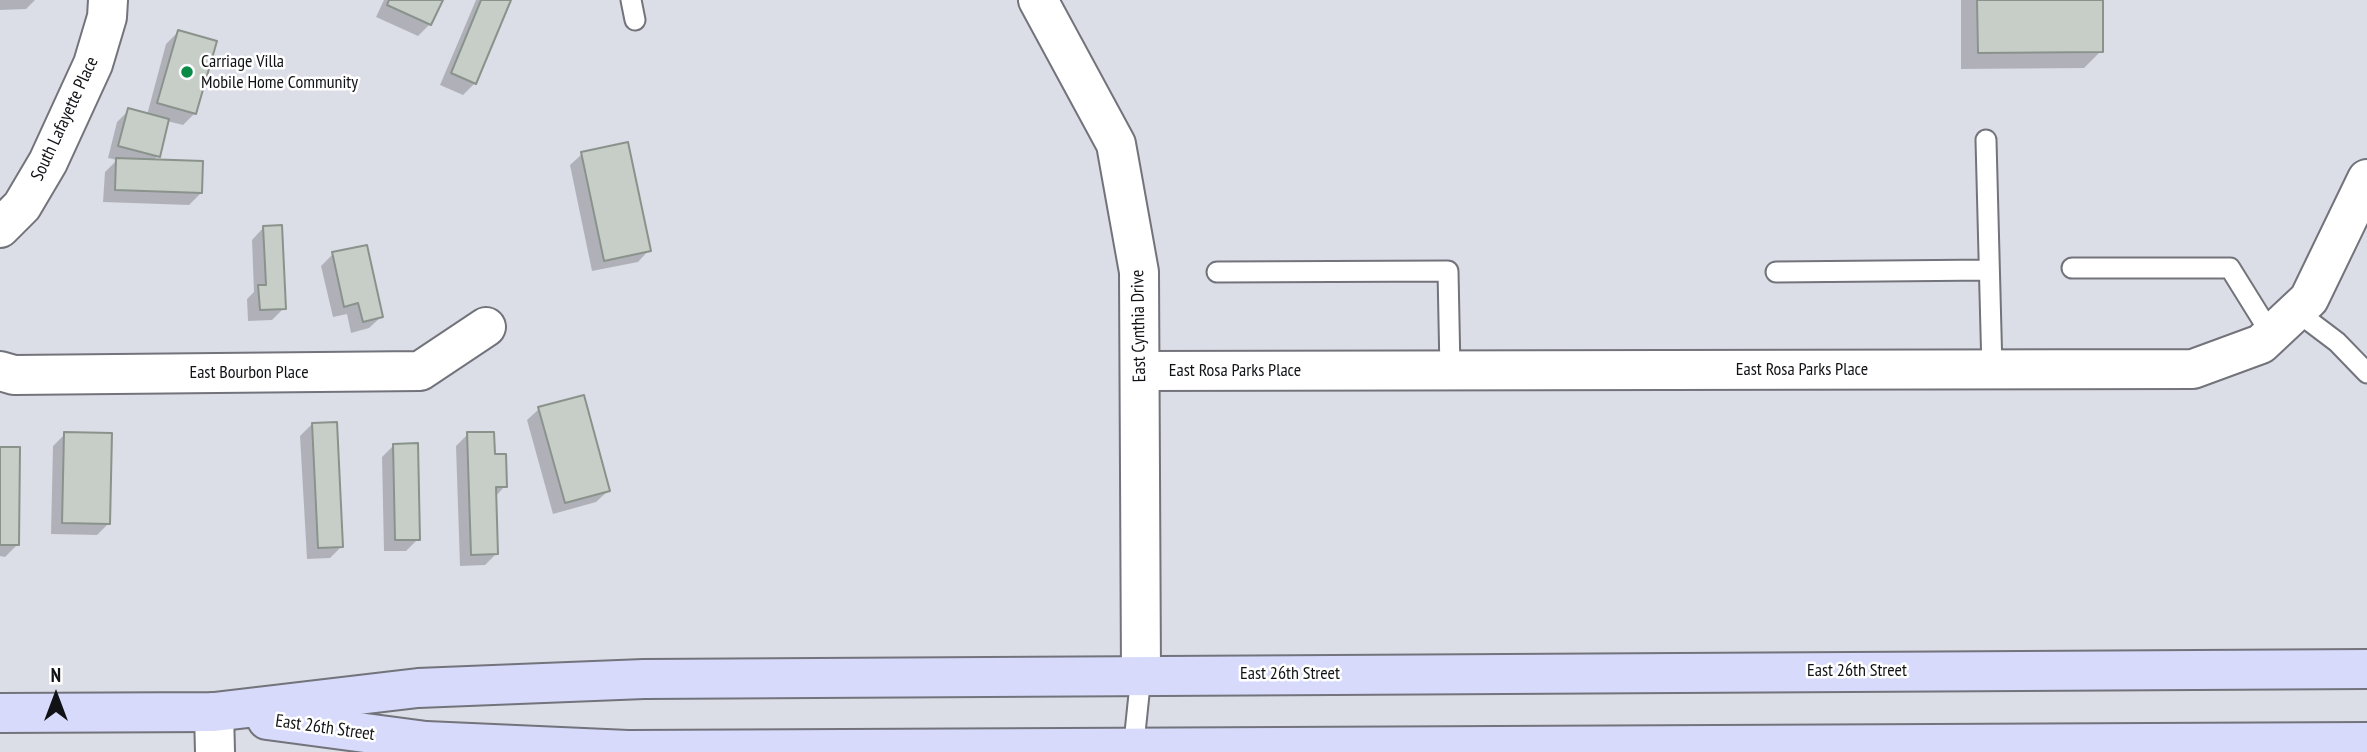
<!DOCTYPE html>
<style>
body{margin:0}
#map{position:relative;width:2367px;height:752px;overflow:hidden;background:#dcdee7;font-family:"PT Sans Narrow",sans-serif}
canvas{display:block}
.north{position:absolute;left:21px;top:661px;width:70px;height:70px;-webkit-text-stroke:5px #fff;paint-order:stroke;rotate:0deg;font-size:19px;font-weight:700;line-height:28px;text-align:center;color:#111215}
.north::after{content:'';display:block;margin:auto;width:24px;height:32px;background:#111215;clip-path:polygon(50% 0,100% 100%,50% 72%,0 100%)}
</style>
<div id="map">
<canvas width="2367" height="752"></canvas>
<div class="north">N</div>
</div>
<script>
const g = document.querySelector('canvas').getContext('2d');
g.lineJoin = 'round';
function fillPath(path, color) {
  g.fillStyle = color;
  g.fill(path, 'evenodd');
}
function trace(path, color, width, dash) {
  g.strokeStyle = color;
  g.lineWidth = width;
  g.lineCap = dash ? 'butt' : 'round';
  g.setLineDash(dash || []);
  g.stroke(path);
}
function label(font, color, halo, rows, align = 'center') {
  g.font = font + ' "PT Sans Narrow",sans-serif';
  g.lineWidth = 5;
  g.setLineDash([]);
  g.textBaseline = 'middle';
  g.strokeStyle = halo;
  g.fillStyle = color;
  for (const [text, x, y, turn = 0] of rows) {
    g.save();
    g.translate(x, y);
    g.rotate((+turn || 0) * Math.PI / 180);
    g.textAlign = isNaN(turn) ? turn : align;
    if (halo) g.strokeText(text, 0, 0);
    g.fillText(text, 0, 0);
    g.restore();
  }
}
const shadow = new Path2D(`
 M0,0h35l-9,9 -26,1z
 M384,0h57l-11,24 -12,12 -42,-19z
 M476,0h34l-35,83 -12,12 -23,-10z
 M1961,0h140v51l-17,17 -123,1z
 M178,32l17,81 -12,12 -16,-4 -9,35 -6,5 49,32 -12,12 -86,-3 2,-30 12,-12 -9,-2 9,-36 12,-12 18,5 19,-71z
 M582,154l67,96 -11,12 -46,9 -22,-106z
 M263,228l21,80 -12,12 -24,1 -1,-22 7,-7 -2,-52z
 M333,254l48,63 -12,11 -18,5 -4,-19 -14,3 -12,-51z
 M539,409l69,82 -12,11 -43,12 -26,-94z
 M312,424l30,122 -12,12 -23,1 -7,-123z
 M65,434l44,89 -12,12 -46,-1 2,-88z
 M468,434l25,22 12,30 -10,11 2,56 -12,12 -25,1 -4,-120z
 M393,446l25,93 -12,12h-22l-2,-94z
 M0,449l17,96 -12,12 -5,-1z`);
const building = new Path2D(`
 M389,0h54l-12,25 -44,-20z
 M481,0h30l-35,84 -25,-11z
 M1977,0h126v52l-125,1z
 M178,30l39,11 -21,73 -39,-11z
 M128,108l41,11 -9,38 -42,-11z
 M628,142l23,109 -47,10 -23,-109z
 M116,158l87,3 -1,32 -87,-3z
 M282,225l4,84 -26,1 -2,-25h8l-3,-59z
 M367,245l16,72 -20,5 -5,-19 -14,4 -12,-55z
 M584,395l26,96 -45,12 -27,-96z
 M337,422l6,125 -25,1 -6,-125z
 M64,432l48,1 -2,91 -48,-1z
 M467,432h27l1,22h11l1,33h-11l2,67 -27,1z
 M418,443l2,97h-25l-2,-96z
 M0,447h20l-1,98h-19z`);
const service = new Path2D(`
 M631,0l4,20
 M1986,140l6,230
 M2072,268h158l41,66
 M1217,272l231,-1 2,99
 M1776,272l213,-2
 M2296,311l41,31 30,31
 M1133,752l8,-77`);
const minor = new Path2D(`
 M1038,0l78,144 23,128 2,403
 M0,228l22,-22 26,-44 45,-98 14,-47 1,-17
 M0,371l14,4 406,-4 66,-44
 M1140,371l1053,-2 68,-25 48,-45 58,-120
 M214,712l1,40`);
const secondary = new Path2D(`
 M0,713l214,-1 204,-24 226,-9 1723,-10
 M267,720l159,21 202,9 1739,-8`);
const markers = [
 [187,72,7,"#098a46"]
];
const poiNames = [
 ["Carriage Villa",201,62],
 ["Mobile Home Community",201,83]
];
const streetNames = [
 ["South Lafayette Place",65,119,-65],
 ["East Cynthia Drive",1139,326,-91],
 ["East Rosa Parks Place",1802,370],
 ["East Rosa Parks Place",1235,371],
 ["East Bourbon Place",249,373],
 ["East 26th Street",1857,671],
 ["East 26th Street",1290,674],
 ["East 26th Street",325,728,8]
];
fillPath(shadow, '#0003');
fillPath(building, '#c6cec7');
trace(building, '#8a928c', 2);
trace(service, '#72737b', 23);
trace(minor, '#72737b', 42);
trace(secondary, '#72737b', 42);
trace(service, '#fff', 19);
trace(minor, '#fff', 38);
trace(secondary, '#d7dafa', 38);
for (const [x, y, r, color] of markers) {
  const dot = new Path2D();
  dot.arc(x, y, r, 0, 2 * Math.PI);
  g.fillStyle = color;
  g.fill(dot);
  trace(dot, '#fff', 2.5);
}
label('18px', '#111215', '#fff', poiNames, 'left');
label('18px', '#111215', '#fff', streetNames);
</script>
